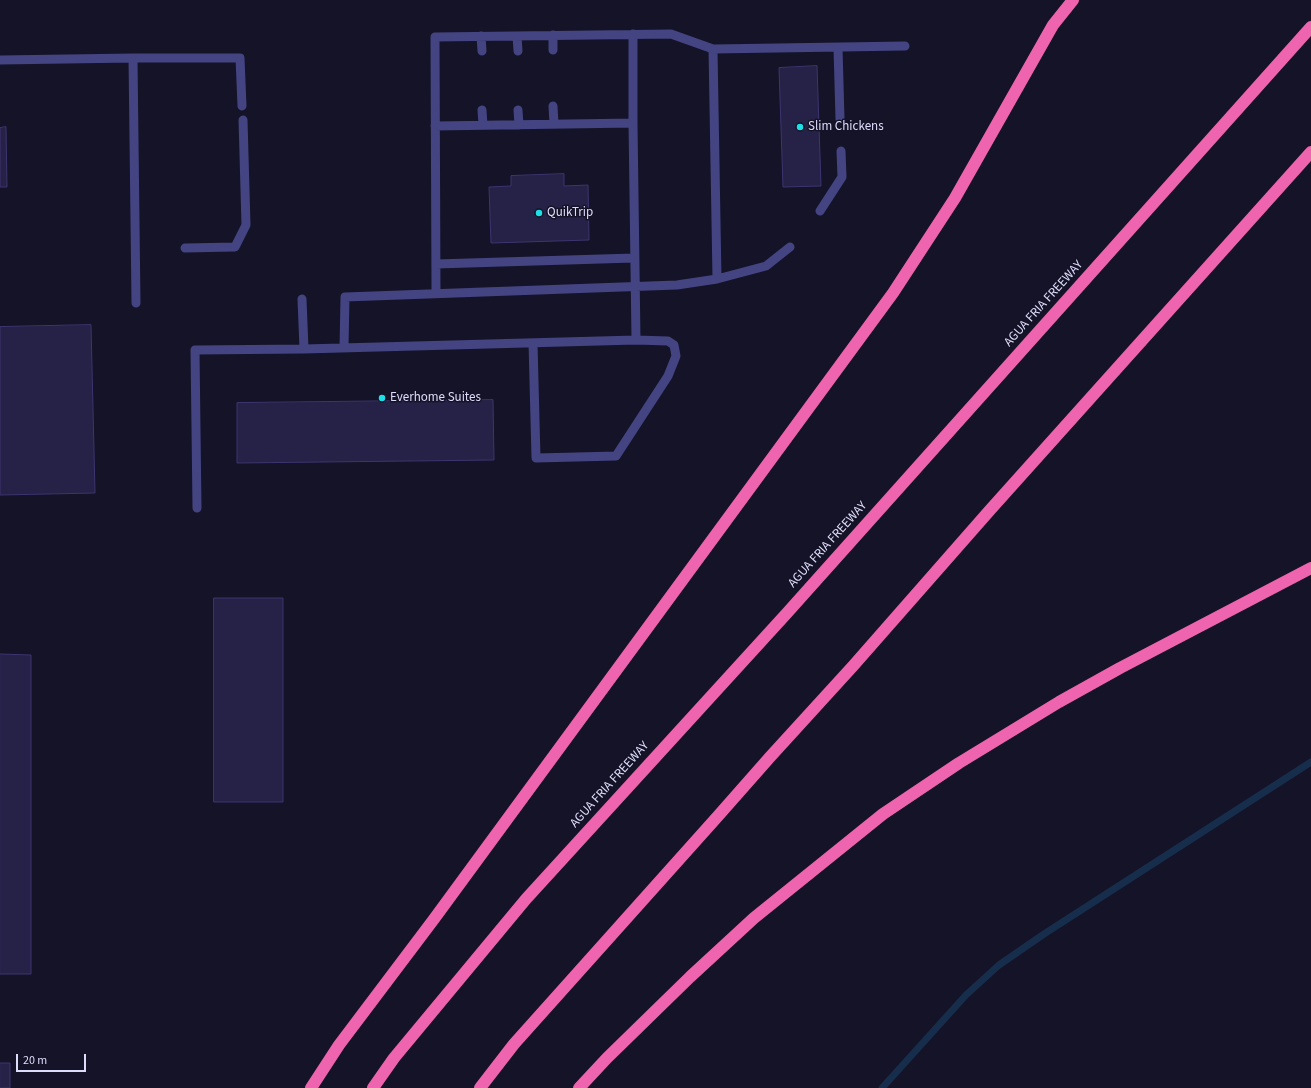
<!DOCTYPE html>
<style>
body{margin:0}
#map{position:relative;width:1311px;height:1088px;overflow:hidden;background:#151327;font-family:"Source Sans 3",sans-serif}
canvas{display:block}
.scale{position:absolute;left:16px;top:1054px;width:70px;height:18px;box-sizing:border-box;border:2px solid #dedcfb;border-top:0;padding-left:5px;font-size:12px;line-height:14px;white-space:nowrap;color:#dedcfb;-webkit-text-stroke:3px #151327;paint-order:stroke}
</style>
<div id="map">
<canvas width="1311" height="1088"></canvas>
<div class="scale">20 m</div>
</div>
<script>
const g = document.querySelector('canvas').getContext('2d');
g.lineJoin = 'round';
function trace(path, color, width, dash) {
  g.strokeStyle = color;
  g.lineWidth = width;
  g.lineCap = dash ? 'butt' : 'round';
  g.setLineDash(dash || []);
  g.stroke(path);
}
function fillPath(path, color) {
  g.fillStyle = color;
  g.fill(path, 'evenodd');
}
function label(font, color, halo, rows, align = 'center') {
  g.font = font + ' "Source Sans 3",sans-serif';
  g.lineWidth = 3;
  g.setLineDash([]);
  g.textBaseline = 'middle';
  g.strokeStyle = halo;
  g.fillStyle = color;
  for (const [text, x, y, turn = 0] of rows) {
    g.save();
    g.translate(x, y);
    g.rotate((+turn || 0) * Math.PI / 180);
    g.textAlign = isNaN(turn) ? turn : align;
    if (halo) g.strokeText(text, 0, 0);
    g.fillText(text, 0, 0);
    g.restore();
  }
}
const stream = new Path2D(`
 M882,1088l84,-93 33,-30 45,-31 267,-172`);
const building = new Path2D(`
 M817,66l4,120 -38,1 -4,-119z
 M6,127l1,60h-7v-59z
 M564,174v12l24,-1 1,55 -98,3 -2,-56 22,-1v-10z
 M91,325l4,168 -95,2v-168z
 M493,400l1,60 -257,3v-60z
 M214,598h69v204h-69z
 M0,654l31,1v319h-31z
 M0,1063h10v25h-10z`);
const lane = new Path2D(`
 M553,35v15
 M481,36l1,15
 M517,36l1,15
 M838,48l2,71
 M133,58h107l2,48
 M0,60l133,-2 3,245
 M553,106l1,18
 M482,110l1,15
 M518,110l1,15
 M633,123v-89
 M820,211l22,-34 -1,-26
 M185,248l50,-1 11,-22 -3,-105
 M436,264l198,-6
 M717,279l-4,-230 192,-3
 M436,293l-1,-256 236,-3 42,15
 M302,299l2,50
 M533,343l3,115 80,-2 52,-80 8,-20 -2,-11 -6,-4 -32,-1
 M344,348l1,-51 332,-12 40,-6 49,-13 24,-19
 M197,508l-2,-158 109,-1 332,-9 -3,-217 -198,3`);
const highway = new Path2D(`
 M311,1088l28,-43 95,-126 459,-626 62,-95 98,-173 20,-25
 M373,1088l21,-30 132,-159 261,-286 524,-586
 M480,1088l34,-44 204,-228 52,-59 83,-91 137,-156 321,-358
 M579,1088l28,-30 83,-81 64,-59 129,-104 76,-51 100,-61 61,-34 191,-100`);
const markers = [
 [800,127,4,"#1cdfe8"],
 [539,213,4,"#1cdfe8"],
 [382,398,4,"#1cdfe8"]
];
const poiNames = [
 ["Slim Chickens",808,127],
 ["QuikTrip",547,213],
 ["Everhome Suites",390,398]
];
const streetNames = [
 ["AGUA FRIA FREEWAY",1044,304,-48],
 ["AGUA FRIA FREEWAY",828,545,-48],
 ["AGUA FRIA FREEWAY",610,785,-48]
];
trace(stream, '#162e4c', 7);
fillPath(building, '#262146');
trace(building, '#3d3570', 1);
trace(lane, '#434481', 9);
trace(highway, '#ef64ae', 12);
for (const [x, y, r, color] of markers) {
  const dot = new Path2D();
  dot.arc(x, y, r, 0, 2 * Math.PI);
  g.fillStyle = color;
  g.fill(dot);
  trace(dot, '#151327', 1.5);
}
label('13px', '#dedcfb', '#151327', poiNames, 'left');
label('13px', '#dedcfb', '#151327', streetNames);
</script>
